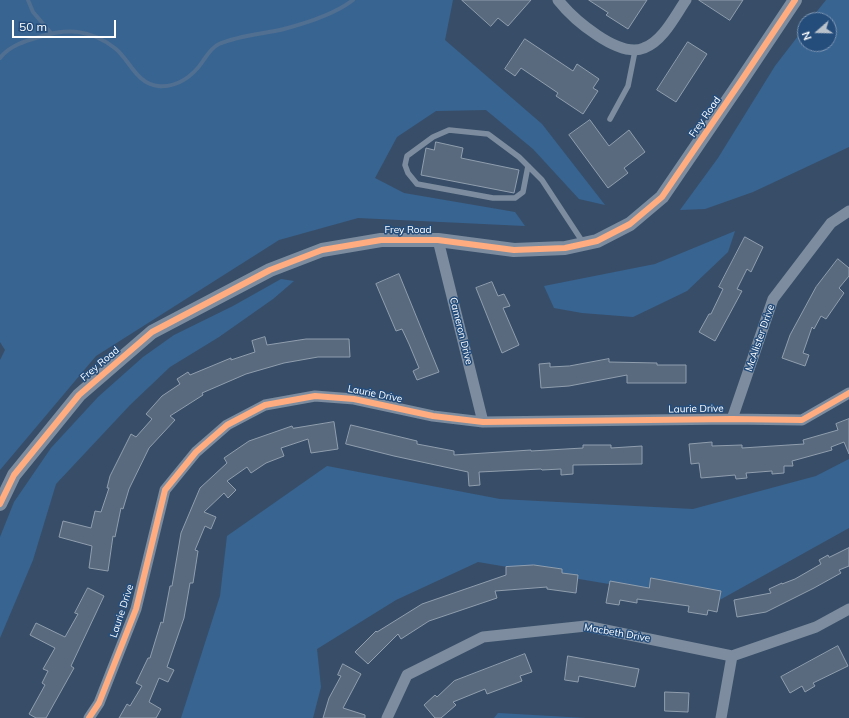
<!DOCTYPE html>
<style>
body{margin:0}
#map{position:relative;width:849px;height:718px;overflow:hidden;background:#384e68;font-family:Mulish,sans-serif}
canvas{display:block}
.north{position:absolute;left:797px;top:12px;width:40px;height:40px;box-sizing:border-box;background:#244d7c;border:1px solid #7c94b0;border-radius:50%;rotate:250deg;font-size:11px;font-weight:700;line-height:16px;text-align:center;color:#fff}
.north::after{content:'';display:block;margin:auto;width:14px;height:18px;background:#b9c1ca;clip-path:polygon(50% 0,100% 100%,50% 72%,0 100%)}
.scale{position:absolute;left:12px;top:20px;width:104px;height:18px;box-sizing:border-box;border:2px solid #fff;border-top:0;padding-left:5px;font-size:12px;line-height:14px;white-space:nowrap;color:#fff;-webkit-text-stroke:3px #244d7c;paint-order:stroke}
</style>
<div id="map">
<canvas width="849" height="718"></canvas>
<div class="north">N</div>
<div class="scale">50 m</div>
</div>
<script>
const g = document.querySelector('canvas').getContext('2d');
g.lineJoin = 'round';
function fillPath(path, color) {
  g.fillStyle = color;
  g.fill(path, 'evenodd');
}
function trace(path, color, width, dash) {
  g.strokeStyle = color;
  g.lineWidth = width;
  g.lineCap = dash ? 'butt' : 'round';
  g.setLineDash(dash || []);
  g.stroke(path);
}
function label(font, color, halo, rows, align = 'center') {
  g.font = font + ' Mulish,sans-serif';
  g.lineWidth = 3;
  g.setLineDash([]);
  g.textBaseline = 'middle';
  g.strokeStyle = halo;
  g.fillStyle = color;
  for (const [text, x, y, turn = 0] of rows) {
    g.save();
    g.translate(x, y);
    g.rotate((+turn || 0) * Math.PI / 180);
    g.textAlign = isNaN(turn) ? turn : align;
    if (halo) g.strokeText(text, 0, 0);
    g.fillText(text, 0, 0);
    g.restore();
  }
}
const green = new Path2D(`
 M0,0h453l-8,40 97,84 63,81 -26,-6 -46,-50 -47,-39 -50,1 -39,26 -22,41 29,15 111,19 10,14 -167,-8 -79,22 -183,116 -96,114v-110l5,-10 -5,-8z
 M826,0h23v147l-96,45 -48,17 -25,1 38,-52 57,-92 30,-39v17h24v-24h-19z
 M735,231l-7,21 -41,39 -54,26 -51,-4 -28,-5 -10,-22 111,-22z
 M281,279l13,2 -21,18 -54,38 -49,30 -40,38 -74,79 -23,76 -33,78v-101l14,-35 37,-54 47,-51 45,-40 31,-22 59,-29z
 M849,459v69l-133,74 -238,-40 -82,38 -79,49 4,38 -8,31h-132l39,-122 7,-60 100,-70 173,33 193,10 123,-33z
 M498,713l88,5h-92z`);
const stream = new Path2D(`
 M28,0l5,12 18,21
 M0,58c9,-12 25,-17 39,-21 29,-9 52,-8 77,12 14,12 21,35 42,37 19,2 35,-10 45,-25 4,-6 9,-14 16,-17 21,-9 44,-10 65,-15 23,-6 51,-15 69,-29`);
const building = new Path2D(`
 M462,0h69l-23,26 -10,-8 -7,8z
 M589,0h58l-19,29 -22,-14 2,-2z
 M699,0h44l-13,20z
 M525,39l48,32 4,-7 22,15 -6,9 5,3 -15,23 -27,-18 2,-3 -37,-25 -6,8 -10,-7z
 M688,42l19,12 -31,48 -19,-12z
 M590,120l19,26 20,-16 16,22 -21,16 4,5 -20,15 -39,-53z
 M436,142l27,6 -2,10 58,12 -5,23 -93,-18 5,-27 8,2z
 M745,237l18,10 -12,25 -4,-3 -10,20 5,2 -27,50 -16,-9 10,-18h2l12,-25 -4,-2z
 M838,259l11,9v8l-10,12 5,5 -18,26 -5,-3 -7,13 -2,-2 -9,26 6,2 -4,11 -23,-8 8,-23 26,-48z
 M399,274l40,98 -22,8 -4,-9 6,-3 -10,-24 -7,-15 -6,2 -20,-47z
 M492,282l6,14 6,-2 6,12 -7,2 16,37 -17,8 -26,-65z
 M265,337l2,8 39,-6h43l1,18h-32l-34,6 -38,11 -44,19 1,2 -33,21 5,4 -26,28 -20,41 -6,20 -2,-1 -6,29 -2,-1 -5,35 -19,-3 3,-22 -33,-9 4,-16 28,7 4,-17 6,1 8,-24h-2l3,-12 21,-42 5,3 16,-18 -6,-5 16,-18 18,-12 -3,-5 11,-7 2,3 41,-17v2l24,-8 -3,-11z
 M609,359v3l48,1v2h29v18h-59v-8l-58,11 -28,2 -2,-24 11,-1v4l19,-1z
 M849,419v35l-5,-12 -13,5 1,3 -40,11 1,5h-9v7l-12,1v-3l-26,2 1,5 -11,1 -1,-4 -34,3 -2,-15 -8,1 -2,-20 23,-2v4l30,-1v3l62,-4 -1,-4 35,-10 -2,-6z
 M334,422l4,27 -27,4 -3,-14 -27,9 3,8 -18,7 -15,10 -4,-6 -20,14 9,9 -8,8 -4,-5 -20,19 12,5 -5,12 -6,-3 -10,24 3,1 -5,32h-3l-6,35 -17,49 7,3 -6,12 -9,-4 -10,24 12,7 -5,9h-37l8,-14 3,2 12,-20 -6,-3 12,-25h2l11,-36 2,1 7,-37h2l9,-53 19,-45 27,-25 -3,-5 25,-17 43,-15 1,2z
 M351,425l66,16v3l37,7v4l77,-5v1l52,-3v-3h28v3l31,-2v18l-69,1v9l-12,1v-6l-19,1 -1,-1 -62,3 1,13 -11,1 -1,-14 -74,-16 -48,-12z
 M849,548v18l-10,4 2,3 -27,15 -48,24 -29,5 -3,-17 37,-7 -2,-4 13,-6v1l13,-5 26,-15 -2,-4 9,-5 1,2z
 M534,565l28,4v4l16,2 -2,18 -29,-4v-2l-52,4 2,7 -68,23 -28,18 -3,-5 -30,30 -13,-12 21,-21 1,1 45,-28 84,-29v-8z
 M651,578l70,13 -4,21 -9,-2 -1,5 -19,-3 1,-6 -52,-7v4l-17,-3 -1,5 -13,-2 4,-22 39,7z
 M88,588l16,8 -33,70 3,2 -28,50h-10l-7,-4 16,-29 -3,-2 6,-12 -5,-2 12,-21 -25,-13 6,-12 29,14 13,-23 -3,-1z
 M838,646l10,20 -35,17 2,3 -10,6 -3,-6 -12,7 -9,-16z
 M525,654l7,18 -12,4 2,5 -35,13 -2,-5 -32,13 3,3 -15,13h-6l-11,-13 11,-10 2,2 17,-16z
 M568,656l71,13 -4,18 -56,-11 -1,6 -13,-2z
 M343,664l18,10 -18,34 22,7v3h-42l6,-20 12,-22 -3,-1z
 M665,692l24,1 -1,19 -23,-1z`);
const service = new Path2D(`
 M610,119l18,-33 7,-35
 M528,166l-5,26 -8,6h-22l-76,-14 -9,-11 -3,-8 2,-9 26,-19 16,-7 39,4 31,23 23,23 42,64`);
const minor = new Path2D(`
 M558,0c15,19 61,59 86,48 19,-7 31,-32 42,-48
 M438,240l45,182
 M732,419l41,-120 58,-76 18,-12
 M89,718l10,-15 37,-94 29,-119 31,-38 31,-27 38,-20 50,-9 39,3 79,17 50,6 249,-3 70,1 47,-27
 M387,718l20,-43 76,-38 103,-11 146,30 84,-29 33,-18
 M721,718l11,-62`);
const tertiary = new Path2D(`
 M0,504l14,-29 65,-80 73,-63 118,-62 52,-20 59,-10h57l76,10 51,-2 32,-7 33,-17 32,-27 77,-113 56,-84`);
const cycleway = new Path2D(`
 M0,504l14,-29 65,-80 73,-63 118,-62 52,-20 59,-10h57l76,10 51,-2 32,-7 33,-17 32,-27 77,-113 56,-84
 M89,718l10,-15 37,-94 29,-119 31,-38 31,-27 38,-20 50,-9 39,3 79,17 50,6 249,-3 70,1 47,-27`);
const streetNames = [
 ["Frey Road",705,117,-55],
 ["Frey Road",408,230],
 ["Cameron Drive",461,331,76],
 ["McAlister Drive",760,338,-71],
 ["Frey Road",100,364,-40],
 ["Laurie Drive",375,394,11],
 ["Laurie Drive",696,409,-1],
 ["Laurie Drive",122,611,-72],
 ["Macbeth Drive",617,633,10]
];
fillPath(green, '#386492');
trace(stream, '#516f90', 4);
fillPath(building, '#596a7e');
trace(building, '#909eae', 1);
trace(service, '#7d8d9f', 5.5);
trace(minor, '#7d8d9f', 11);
trace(tertiary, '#7d8d9f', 14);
trace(cycleway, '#ffac80', 6);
label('10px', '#fff', '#244d7c', streetNames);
</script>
